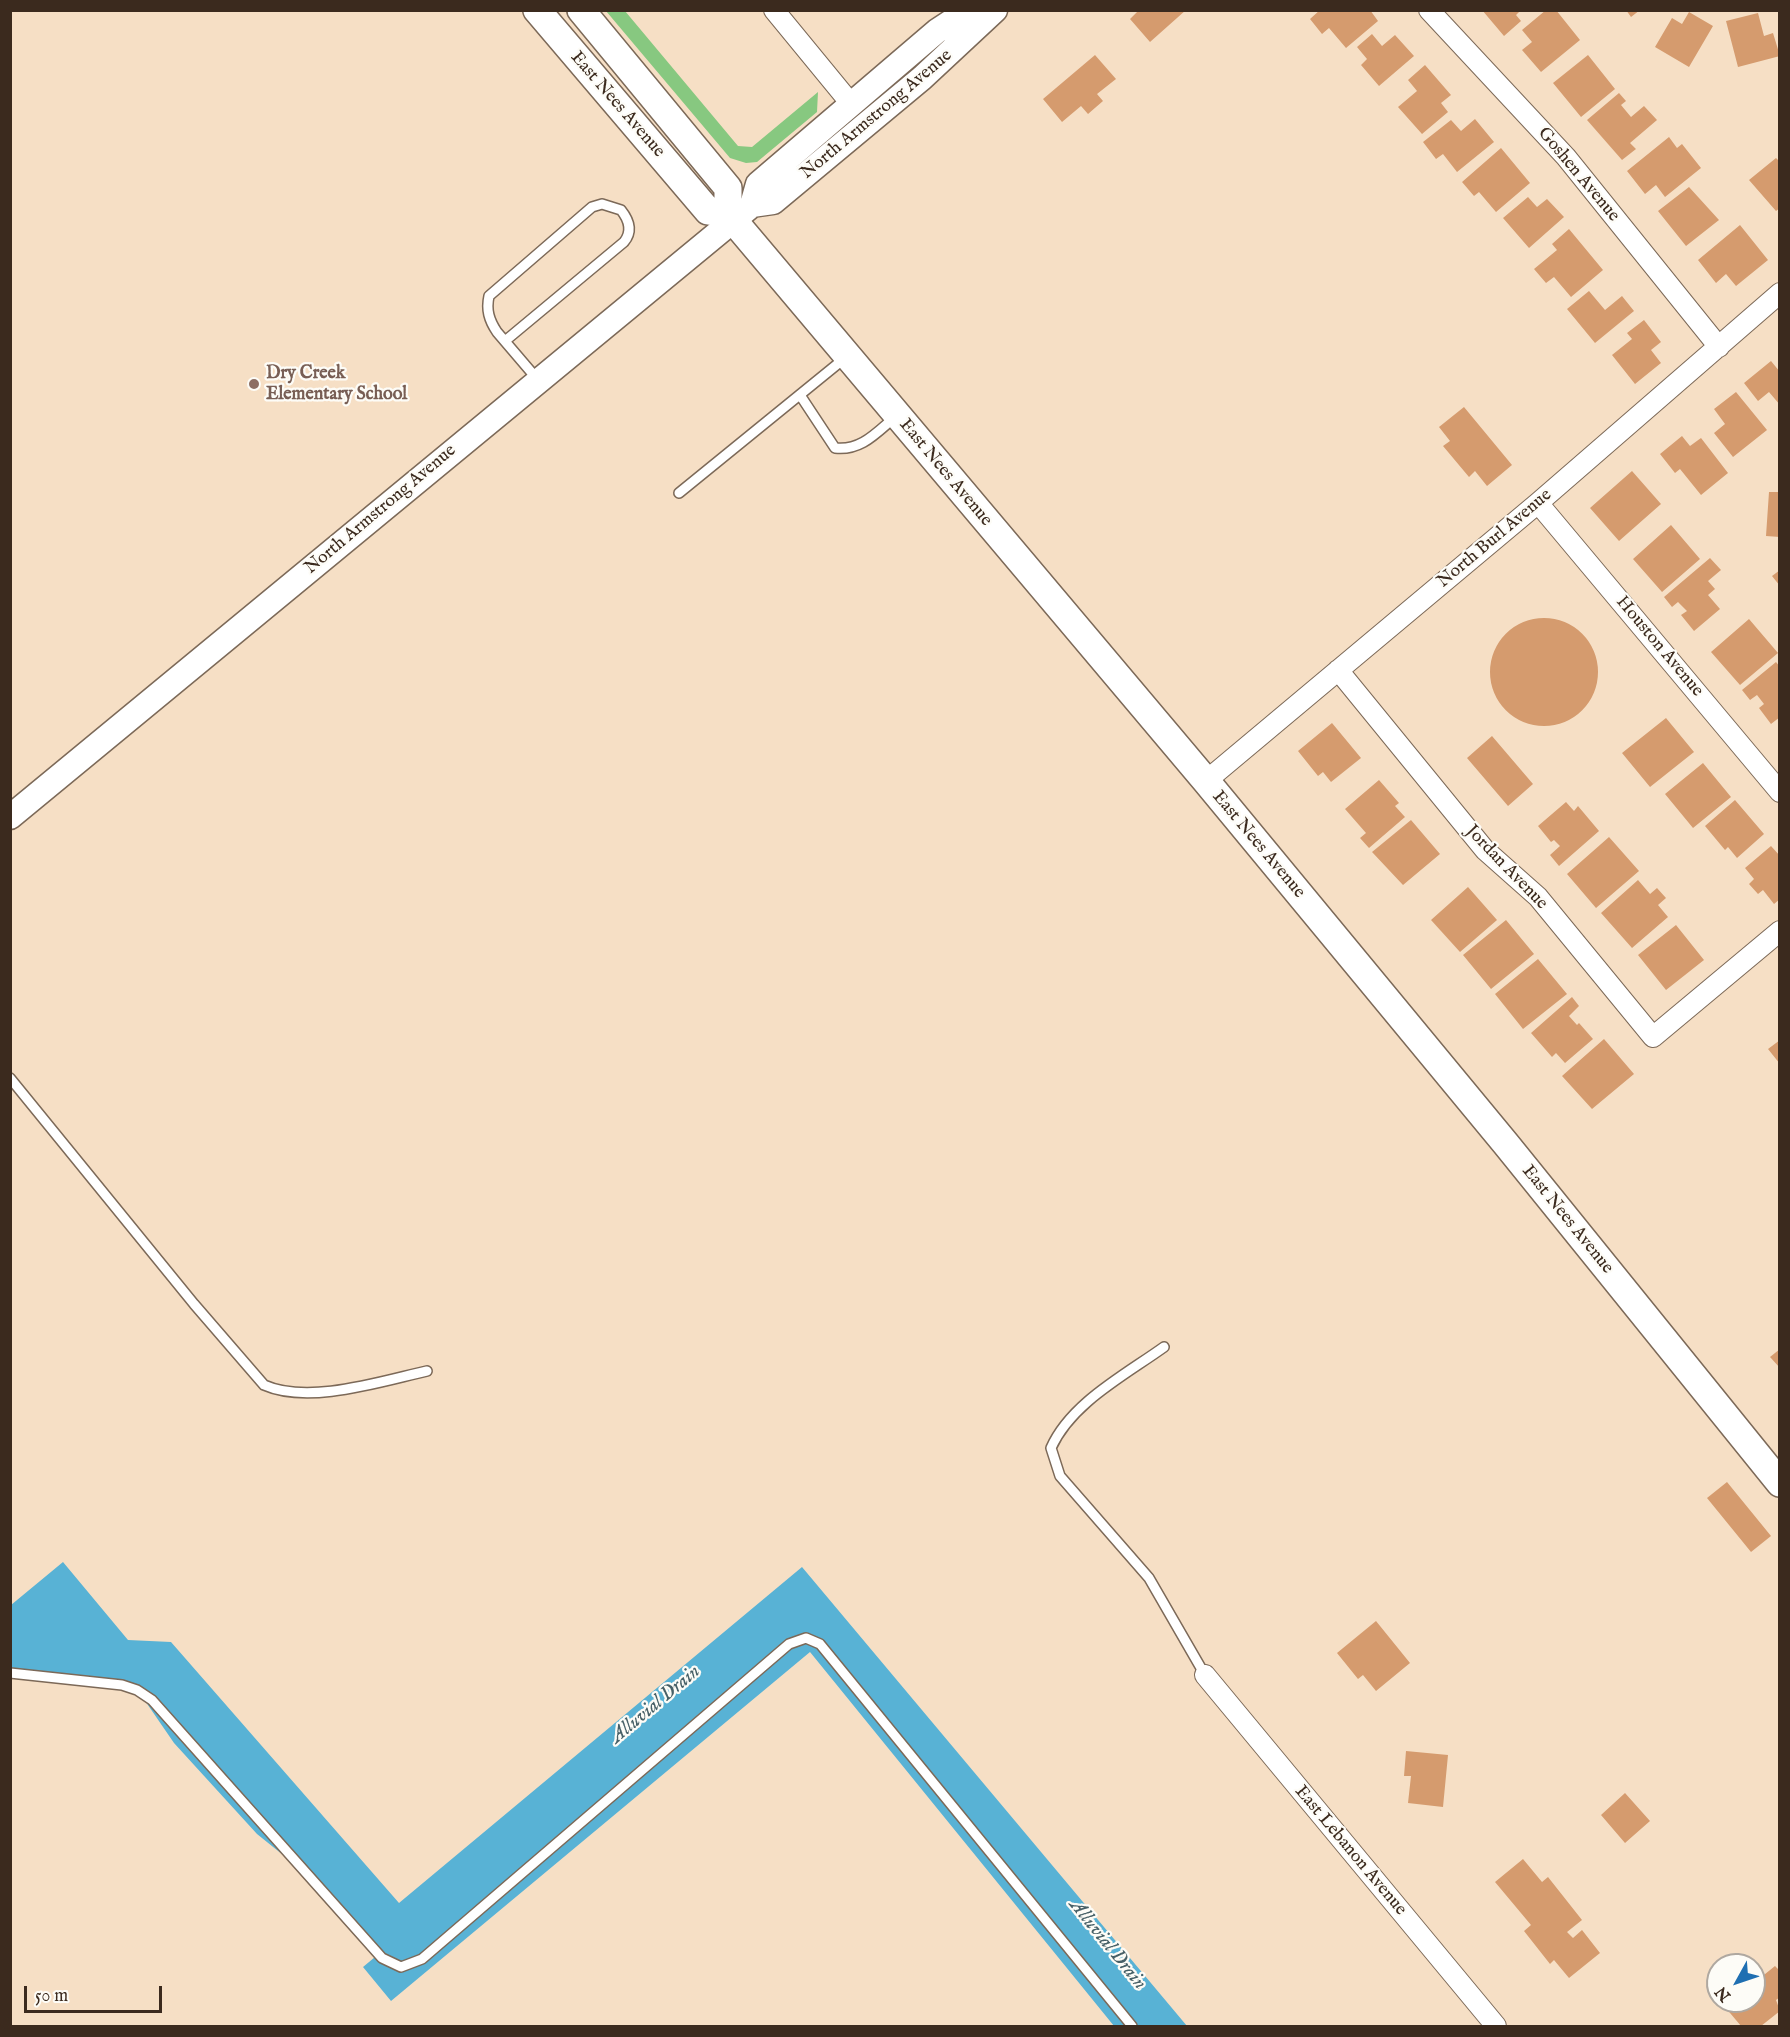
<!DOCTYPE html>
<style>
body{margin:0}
#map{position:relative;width:1790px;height:2037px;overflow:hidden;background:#f6dfc5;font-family:"IM FELL English",serif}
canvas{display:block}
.frame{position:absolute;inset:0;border:12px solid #3b2a1e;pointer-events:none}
.north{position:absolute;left:1706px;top:1953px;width:60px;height:60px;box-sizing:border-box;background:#fdfcf7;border:2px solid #afa8a0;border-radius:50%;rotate:230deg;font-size:16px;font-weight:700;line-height:24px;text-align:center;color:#3b2a1e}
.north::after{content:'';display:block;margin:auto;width:21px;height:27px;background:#1f6fb2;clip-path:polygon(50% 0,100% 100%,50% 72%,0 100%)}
.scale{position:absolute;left:24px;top:1986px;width:138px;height:27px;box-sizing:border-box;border:3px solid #3b2a1e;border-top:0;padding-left:8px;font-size:18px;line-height:21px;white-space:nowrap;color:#3b2a1e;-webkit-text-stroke:4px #fdfcf7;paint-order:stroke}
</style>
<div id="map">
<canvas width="1790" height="2037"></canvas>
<div class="frame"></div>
<div class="north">N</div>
<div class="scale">50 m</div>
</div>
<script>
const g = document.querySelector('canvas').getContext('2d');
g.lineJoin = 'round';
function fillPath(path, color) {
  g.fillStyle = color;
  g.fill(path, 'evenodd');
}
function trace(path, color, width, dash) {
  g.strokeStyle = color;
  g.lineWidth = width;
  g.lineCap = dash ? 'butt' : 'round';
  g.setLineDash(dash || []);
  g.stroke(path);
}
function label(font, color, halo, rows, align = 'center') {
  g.font = font + ' "IM FELL English",serif';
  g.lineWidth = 4.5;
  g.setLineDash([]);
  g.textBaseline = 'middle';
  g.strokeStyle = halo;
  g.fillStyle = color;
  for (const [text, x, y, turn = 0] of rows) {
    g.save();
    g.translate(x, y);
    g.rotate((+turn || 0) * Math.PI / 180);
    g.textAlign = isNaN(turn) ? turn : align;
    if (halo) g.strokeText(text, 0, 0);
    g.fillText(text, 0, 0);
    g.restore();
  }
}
const green = new Path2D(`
 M606,11h19l113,135 14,1 66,-55 -1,20 -60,50 -11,1 -16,-5z`);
const water = new Path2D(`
 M63,1562l65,78 43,2 228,261 403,-336 385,459h-73l-304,-374 -419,349 -28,-34 12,-10 -77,-90 -41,-33 -83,-91 -35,-51 -128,-18v-69z`);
const building = new Path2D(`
 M1139,10h47l-36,32 -20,-23z
 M1320,10h50l8,11 -32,27 -17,-20 -7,6 -12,-15z
 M1482,10h39l-5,5 5,6 -17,15z
 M1546,10h10l24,30 -39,32 -19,-22 10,-8 -10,-12z
 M1626,10h14l-9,7z
 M1689,12l24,14 -24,41 -34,-20 17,-29 10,6z
 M1758,13l6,23 9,-3 7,23 -42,11 -12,-46z
 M1372,34l10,12 13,-11 19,21 -35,30 -18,-21 6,-6 -10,-12z
 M1095,55l21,24 -19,15 6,7 -15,13 -7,-8 -19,16 -19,-23z
 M1588,55l27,34 -34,28 -28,-34z
 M1425,65l26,30 -10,8 7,9 -26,22 -24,-27 19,-16 -9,-11z
 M1619,93l7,8 -5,4 10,12 13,-11 13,14 -27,23 6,6 -14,11 -35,-40z
 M1475,119l19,23 -37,30 -14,-18 -7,5 -13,-17 28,-22 10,11z
 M1669,137l8,11 5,-4 19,24 -36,29 -9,-12 -11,9 -18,-23z
 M1501,148l29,35 -34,29 -17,-20 -5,4 -12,-14z
 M1776,158l4,4v46l-4,3 -27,-31z
 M1689,187l30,33 -33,26 -28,-35z
 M1528,197l9,10 10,-8 17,18 -35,31 -26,-30z
 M1740,225l28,35 -32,26 -10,-12 -10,9 -18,-23z
 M1569,229l34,41 -32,27 -17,-20 -8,6 -12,-14 23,-19 -5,-6z
 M1589,291l16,19 17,-14 12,15 -39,32 -28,-34z
 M1644,320l17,22 -10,8 10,13 -26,21 -23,-29 20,-16 -5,-6z
 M1771,361l9,11v33l-11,-13 -11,9 -14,-18z
 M1736,392l31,38 -34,27 -19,-24 11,-9 -11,-15z
 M1464,407l48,58 -25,21 -12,-15 -6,6 -26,-31 7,-5 -11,-14z
 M1682,436l8,10 11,-8 27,35 -27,22 -21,-26 -5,4 -15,-19z
 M1632,471l29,33 -42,37 -29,-33z
 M1769,492h11v45l-14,-1z
 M1671,525l29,34 -38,33 -29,-33z
 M1710,558l11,12 -13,11 7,8 -7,6 12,14 -26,22 -13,-16 6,-4 -9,-9 -6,5 -8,-10z
 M1780,570v16l-8,-10z
 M1490 672a54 54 0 1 1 108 0a54 54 0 1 1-108 0Z
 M1749,619l29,34 -38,32 -29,-33z
 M1776,662l4,5v50l-9,7 -12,-16 5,-4 -7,-9 -7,5 -8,-10z
 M1666,718l28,34 -44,35 -28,-34z
 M1332,723l29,35 -30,24 -8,-10 -5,4 -20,-25z
 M1492,736l41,48 -25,22 -41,-48z
 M1703,763l28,34 -38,31 -28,-34z
 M1379,780l20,23 -4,3 10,11 -36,31 -9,-10 6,-5 -21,-24z
 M1735,800l29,34 -27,24 -9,-11 -3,3 -20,-24z
 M1566,802l8,9 4,-5 21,25 -40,35 -9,-11 10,-9 -6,-6 -3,2 -13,-16z
 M1411,820l29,34 -37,31 -31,-33z
 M1609,837l30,34 -43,37 -29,-34z
 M1771,846l9,10v43l-6,5 -11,-14 -5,4 -9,-10 5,-5 -9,-11z
 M1638,880l12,14 7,-6 9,10 -8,7 10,12 -36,31 -31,-35z
 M1468,887l29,33 -37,32 -29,-32z
 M1506,920l28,34 -43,35 -28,-34z
 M1676,925l28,35 -38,30 -28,-35z
 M1538,959l29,35 -44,35 -28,-35z
 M1572,997l7,9 -10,10 8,9 2,-2 14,16 -28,24 -9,-10 -4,4 -21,-24z
 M1604,1039l30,35 -42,35 -30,-33z
 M1780,1040v24l-12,-15z
 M1780,1349v19l-10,-11z
 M1727,1482l44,54 -20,16 -44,-54z
 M1376,1621l34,42 -34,28 -13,-16 -5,4 -21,-26z
 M1406,1751l42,4 -5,52 -35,-4 3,-27h-7z
 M1625,1793l25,28 -25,22 -24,-28z
 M1523,1859l19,23 6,-5 34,43 -15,12 6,6 9,-8 18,23 -31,25 -15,-18 -4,4 -26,-33 7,-6 -36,-43z
 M1775,1966l5,5v26l-4,3 4,11 -19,15h-20l-16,-19 6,-6h23v-18z`);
const service = new Path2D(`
 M505,341l119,-99c9,-11 5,-22 -3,-32l-19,-6 -10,3 -103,89c-3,14 0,24 8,36l41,48
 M800,395l35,53c26,3 41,-15 60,-31
 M679,493l166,-135
 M10,1078l184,226 70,81c45,20 118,-4 163,-14
 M1164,1347c-39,28 -93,56 -113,101l9,28 89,102 56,97
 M10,1673l112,12 15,5 15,10 230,258 19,9 21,-8 367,-315 17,-6 14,6 312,382`);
const minor = new Path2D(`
 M774,10l78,95
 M1429,10l137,147 153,190
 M1538,503l242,289
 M1338,670l147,180 53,47 115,140 127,-106
 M1206,781l332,-278 242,-210
 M1205,1675l291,351`);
const tertiary = new Path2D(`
 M752,205l6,-21 179,-153 32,-21
 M10,817l742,-612 21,-3 149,-124 73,-68`);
const secondary = new Path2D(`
 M537,10l171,201 20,3
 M581,10l147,178v26l478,567 300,363 274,339`);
const markers = [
 [254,384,6,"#8d6e63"]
];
const streetNames = [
 ["East Nees Avenue",617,105,49],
 ["North Armstrong Avenue",877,115,-40],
 ["Goshen Avenue",1578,175,50],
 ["East Nees Avenue",945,473,50],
 ["North Armstrong Avenue",381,510,-40],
 ["North Burl Avenue",1495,539,-40],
 ["Houston Avenue",1659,647,50],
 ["East Nees Avenue",1258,845,50],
 ["Jordan Avenue",1506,868,46],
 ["East Nees Avenue",1567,1220,51],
 ["East Lebanon Avenue",1350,1851,50]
];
const educationNames = [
 ["Dry Creek",266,374],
 ["Elementary School",266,395]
];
const waterNames = [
 ["Alluvial Drain",656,1705,-40],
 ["Alluvial Drain",1107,1945,51]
];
fillPath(green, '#87c880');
fillPath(water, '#58b2d5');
fillPath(building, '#d59b6e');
trace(service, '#7c6958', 12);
trace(minor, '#7c6958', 22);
trace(tertiary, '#7c6958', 27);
trace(secondary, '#7c6958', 30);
trace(service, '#fff', 9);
trace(minor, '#fff', 20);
trace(tertiary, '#fff', 24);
trace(secondary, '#fff', 27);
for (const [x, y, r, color] of markers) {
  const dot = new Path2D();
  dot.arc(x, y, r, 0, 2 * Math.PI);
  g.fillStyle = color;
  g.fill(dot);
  trace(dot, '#fdfcf7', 2);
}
label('18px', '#3b2a1e', '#fdfcf7', streetNames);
label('bold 18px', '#785e54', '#fdfcf7', educationNames, 'left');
label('italic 20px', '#476067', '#fdfcf7', waterNames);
</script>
